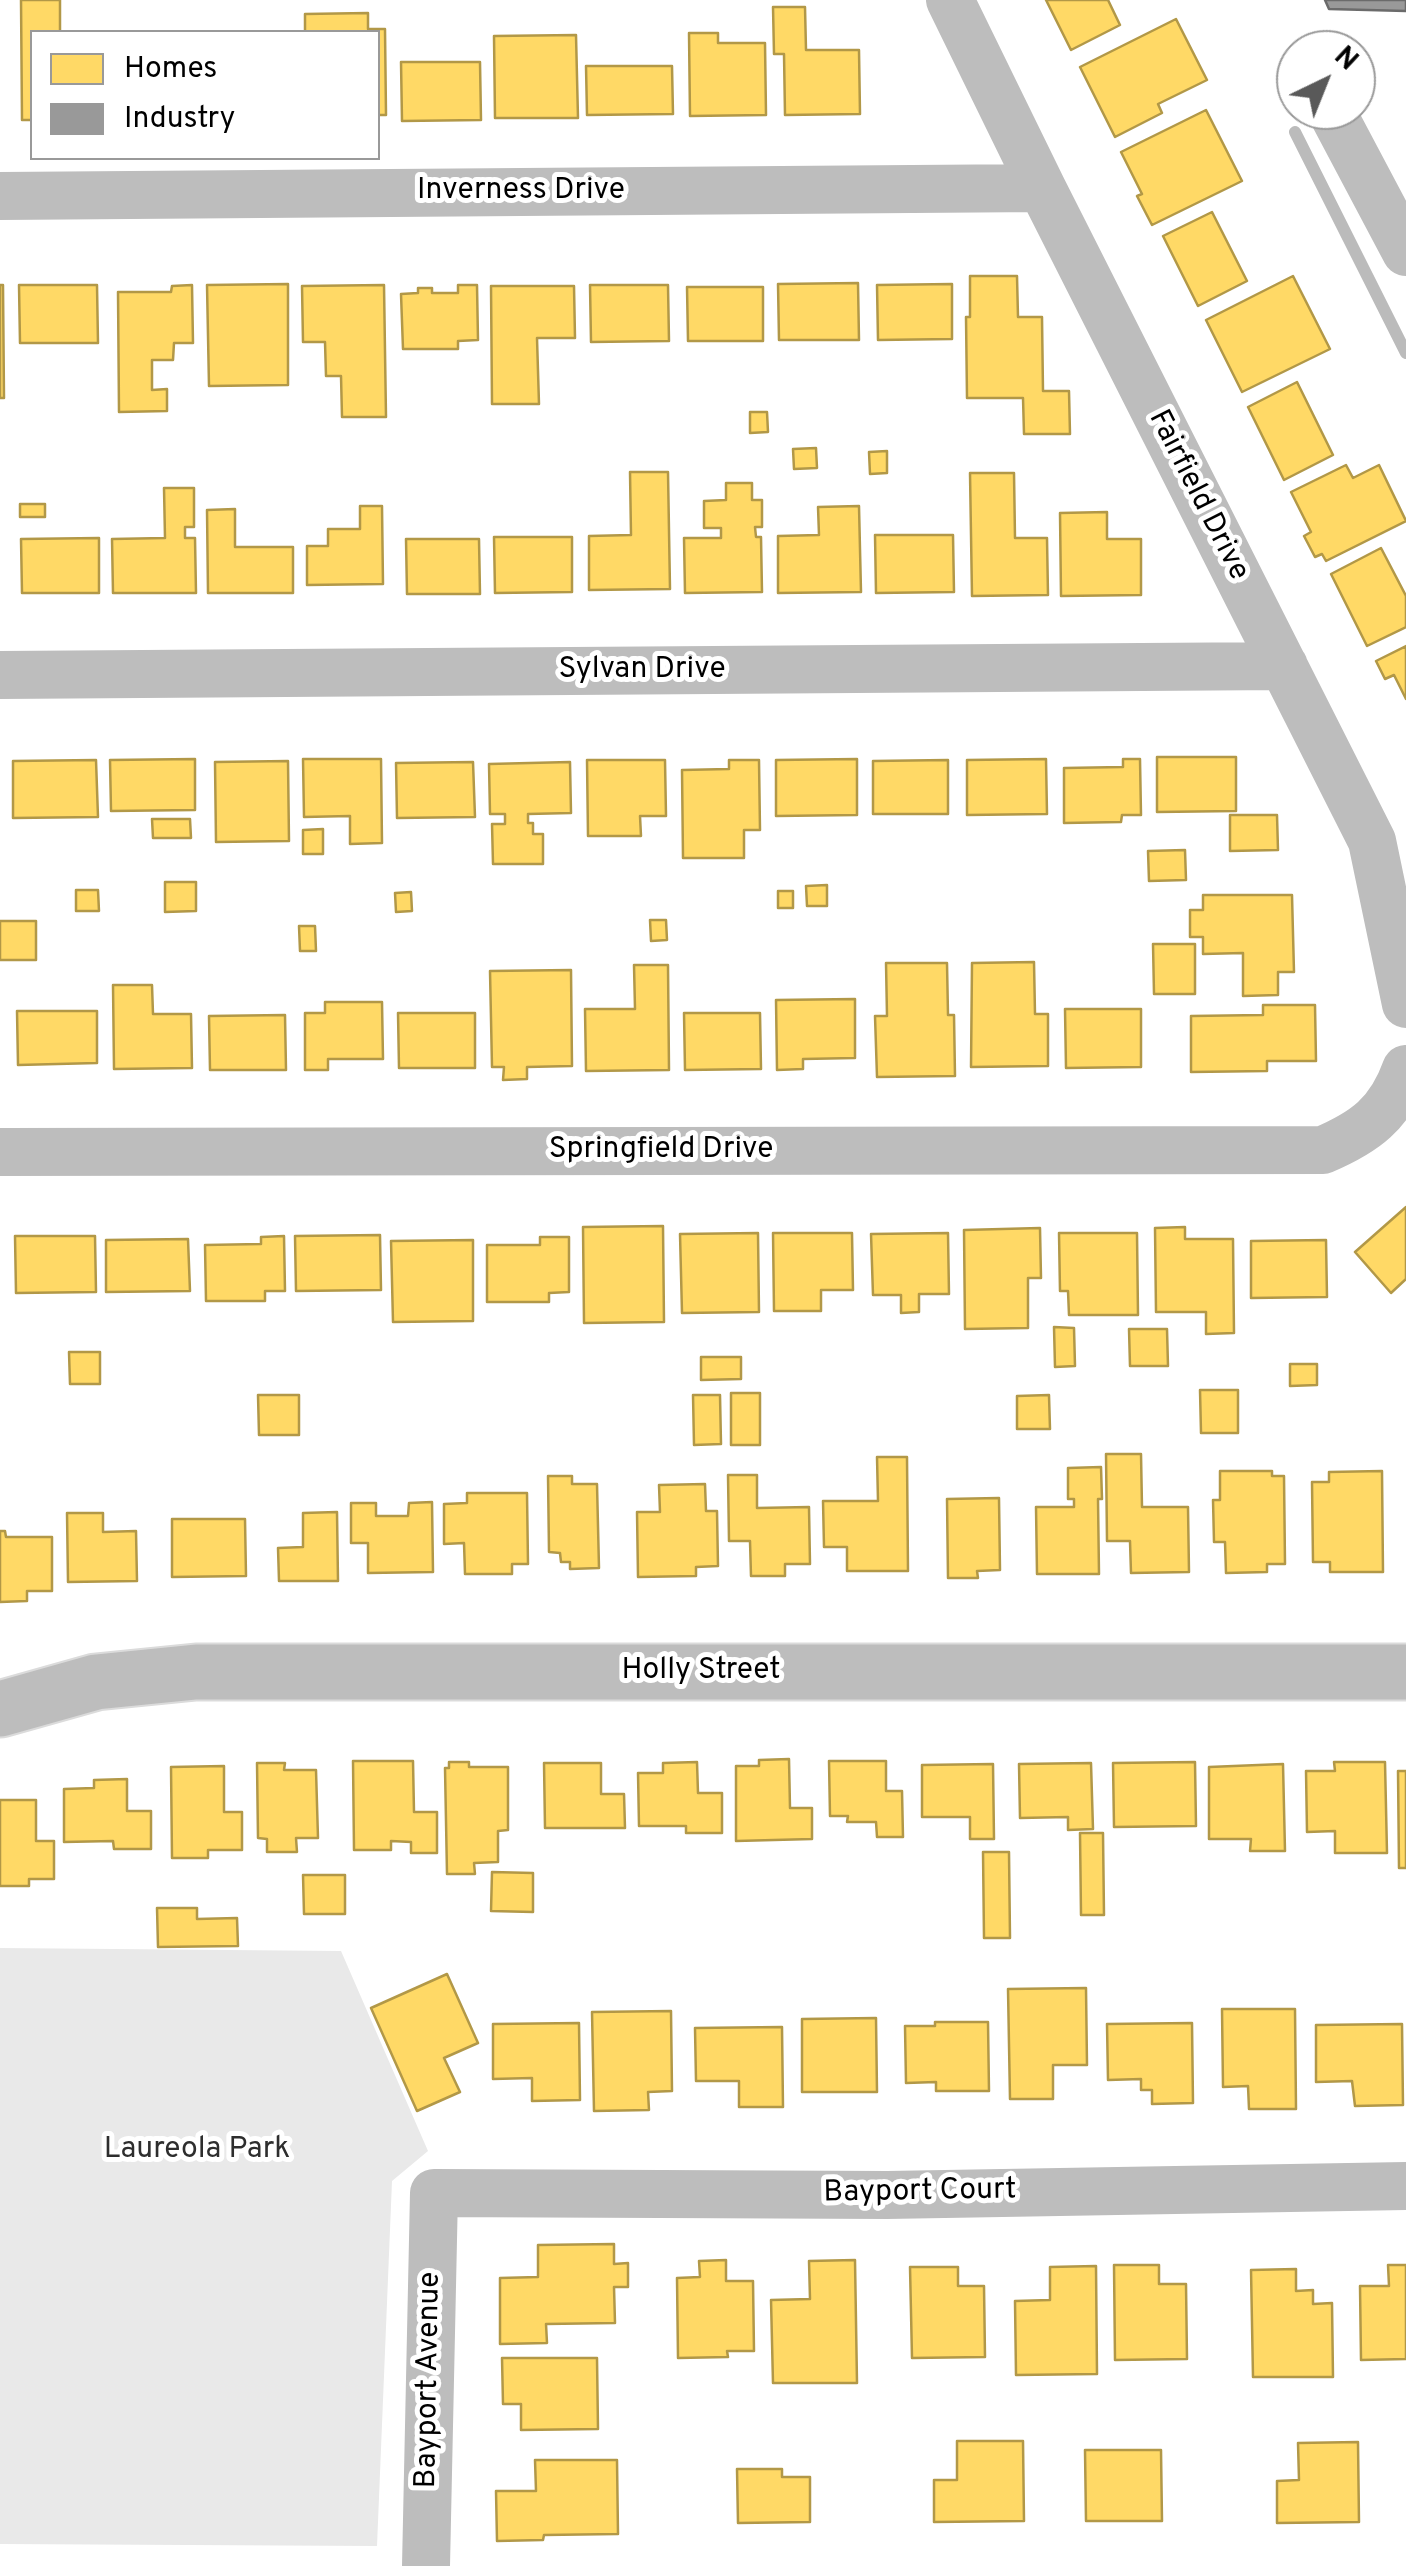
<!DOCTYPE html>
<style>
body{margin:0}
#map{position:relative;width:1406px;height:2566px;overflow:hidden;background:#fff;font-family:Overpass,sans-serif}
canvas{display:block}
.legend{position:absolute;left:30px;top:30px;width:350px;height:130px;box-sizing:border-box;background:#fff;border:2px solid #999;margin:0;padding:12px 18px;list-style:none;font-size:30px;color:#000}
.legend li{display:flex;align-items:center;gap:20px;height:50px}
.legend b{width:50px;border:2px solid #999}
.north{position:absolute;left:1276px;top:30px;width:100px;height:100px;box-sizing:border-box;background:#fff;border:2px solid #999;border-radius:50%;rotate:43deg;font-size:28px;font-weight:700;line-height:40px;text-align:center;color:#000}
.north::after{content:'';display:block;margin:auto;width:35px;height:45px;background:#595959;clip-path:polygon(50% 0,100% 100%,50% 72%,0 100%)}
</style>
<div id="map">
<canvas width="1406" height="2566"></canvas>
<ul class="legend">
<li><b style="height:28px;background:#ffd966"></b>Homes</li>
<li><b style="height:28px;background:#999"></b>Industry</li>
</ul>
<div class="north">N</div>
</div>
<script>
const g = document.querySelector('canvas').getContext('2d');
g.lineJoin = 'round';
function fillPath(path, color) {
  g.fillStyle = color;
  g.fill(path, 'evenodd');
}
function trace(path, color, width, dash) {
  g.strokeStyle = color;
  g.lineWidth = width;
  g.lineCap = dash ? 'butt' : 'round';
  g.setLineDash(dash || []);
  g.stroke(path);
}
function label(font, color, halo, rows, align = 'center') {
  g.font = font + ' Overpass,sans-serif';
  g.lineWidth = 10;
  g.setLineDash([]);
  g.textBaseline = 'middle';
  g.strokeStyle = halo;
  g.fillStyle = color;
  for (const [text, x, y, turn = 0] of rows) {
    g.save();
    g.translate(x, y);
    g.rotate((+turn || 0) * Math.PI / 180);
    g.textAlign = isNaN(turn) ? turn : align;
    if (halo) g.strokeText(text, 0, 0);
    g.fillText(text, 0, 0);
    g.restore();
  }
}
const green = new Path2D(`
 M0,1948l341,3 87,200 -36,30 -15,365 -377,-2z`);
const homes = new Path2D(`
 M21,0h39v32h-28v88h-10z
 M1046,0h62l12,25 -49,25z
 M773,7h32l1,43h53l1,64 -75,1 -1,-61h-10z
 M368,13v16h17l1,86h-8v-83h-73v-18z
 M1176,19l31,61 -49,24 4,9 -47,24 -35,-70z
 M689,33h29v10h47l1,72 -76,1z
 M576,35l2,83h-83l-1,-82z
 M401,62h79l1,58 -79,1z
 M586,66h86l1,48 -86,1z
 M1206,110l36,71 -90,44 -15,-29 5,-2 -21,-42z
 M1212,212l35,69 -49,25 -35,-70z
 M970,276h47l1,41h24l1,74h26l1,43h-46l-1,-36h-56l-1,-81h4z
 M1293,276l37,73 -88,43 -36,-72z
 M858,283l1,57h-80l-1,-56z
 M288,284v101l-79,1 -2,-101z
 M952,284v55l-74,1 -1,-55z
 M0,285h3l1,113h-4z
 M19,285h78l1,58h-78z
 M192,285l1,58h-19l-1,17h-21v30l15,-1v22l-48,1 -1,-120h53l1,-6z
 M384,285l2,132h-44l-1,-41h-15l-1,-34h-22l-1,-56z
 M458,285h19l1,55 -20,1v8h-55l-2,-55 17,-1v-5h14v5h26z
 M590,285h78l1,56 -78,1z
 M491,286h83l1,52h-38l2,66h-47z
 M687,287h76v54h-75z
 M1297,382l36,73 -49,25 -36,-73z
 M750,412h17l1,20 -18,1z
 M816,448l1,20 -23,1 -1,-20z
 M887,451v22l-17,1 -1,-22z
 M1346,465l7,13 26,-13 27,56 -80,40 -4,-7 -7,3 -11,-21 7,-4 -20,-40z
 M630,472h38l2,117 -81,1v-54l42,-1z
 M970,473h44l1,65h32l1,57 -76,1z
 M726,483h26v17h10v27h-7l1,10h5l1,55 -77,1 -1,-55h37v-10h-17v-27l22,-1z
 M164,488h30v39h-9v11h10l1,55h-83l-1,-54 53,-1z
 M20,504h25v13h-25z
 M360,506h22l1,78 -76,1v-39h21v-17h32z
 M859,506l2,86 -83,1v-57l41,-1 -1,-28z
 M235,509v38h58v46h-85l-1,-83z
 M1107,512v27h34v56l-80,1 -1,-83z
 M875,535h78l1,57 -78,1z
 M494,537h78v55l-77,1z
 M99,538v55h-77l-1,-54z
 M406,539h73l1,55h-73z
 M1381,548l25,48v31l-39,19 -36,-72z
 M1406,646v53l-12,-24 -9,4 -9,-18z
 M1157,757h79v54l-79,1z
 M195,759v51l-84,1 -1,-51z
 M303,759h78l1,84 -32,1v-28l-46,1z
 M857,759v56l-81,1v-56z
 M1046,759l1,55 -80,1v-55z
 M1123,759h17l1,56h-19l-1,7 -57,1v-55l59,-1z
 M96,760l2,57 -85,1v-57z
 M587,760h78l1,56h-26l1,20h-53z
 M729,760h30l1,70h-16v28h-61l-1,-88 47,-1z
 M948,760v54h-75v-53z
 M288,761l1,80 -73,1 -1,-80z
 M473,762l2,55 -78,1 -1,-55z
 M570,762l1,51 -43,1v9h5v11h10v30h-50l-1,-40h13v-10h-15l-1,-50z
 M1230,815h47l1,35 -48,1z
 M152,819h38l1,19h-38z
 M323,829v25h-20v-24z
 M1185,850l1,30 -37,1 -1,-30z
 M165,882h31v29l-31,1z
 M827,885v21h-20l-1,-20z
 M76,890h22l1,21h-23z
 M778,891h15v17h-15z
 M411,892l1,19 -16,1 -1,-19z
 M1203,895h89l2,77h-16v23l-35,1v-43l-40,1v-17h-13v-27h13z
 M650,920h16l1,20 -16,1z
 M0,921h36v39h-36z
 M299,926h16l1,25h-16z
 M1153,944h42v50h-41z
 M1034,962l1,52h13v52l-77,1 1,-104z
 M886,963h61l1,52h6l1,61 -78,1 -2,-61h12z
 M634,965h34l1,105 -83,1 -1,-62h50z
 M571,970l1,96 -45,1v12l-24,1 1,-13h-12l-2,-96z
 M113,985h39l1,29h38l1,54 -78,1z
 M855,999v59l-52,1v10l-26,1 -1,-70z
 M325,1002h57l1,57h-55v11h-23v-57h20z
 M1263,1005h52l1,56h-49v10l-76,1v-56l72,-1z
 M1065,1009h76v58l-75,1z
 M17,1011h80v52l-79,2z
 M398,1013h77v55h-76z
 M684,1013h76l1,56 -76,1z
 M285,1015l1,55h-76l-1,-54z
 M1406,1207v72l-15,14 -36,-41z
 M663,1226l1,96 -80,1 -1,-96z
 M1185,1227v12h48l1,94 -28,1v-22h-50l-1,-84z
 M1040,1228l1,50h-13v50l-63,1 -1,-99z
 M758,1233l1,79 -77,1 -2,-79z
 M773,1233h79l1,57h-32v21h-47z
 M948,1233l1,61h-30v18l-18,1v-18h-28l-2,-61z
 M1059,1233h78l1,82h-69l-1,-24h-8z
 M380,1235l1,55 -85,1 -1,-55z
 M15,1236h80l1,56 -80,1z
 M284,1236l1,55h-20v10h-59l-1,-56 56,-1v-7z
 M540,1237h29v55l-20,1v9h-62v-57h53z
 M188,1239l2,52 -84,1v-52z
 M473,1240v81l-80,1 -2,-81z
 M1326,1240l1,57 -76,1v-57z
 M1054,1327l20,1 1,38 -20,1z
 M1129,1329h38l1,37h-38z
 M69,1352h31v32h-30z
 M701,1357h40v22l-40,1z
 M1290,1364h27v21l-27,1z
 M1200,1390h38v43h-37z
 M731,1393h29v52h-29z
 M258,1395h41v40h-40z
 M693,1395h27l1,49 -27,1z
 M1049,1395l1,34h-33v-33z
 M1106,1454h35l1,53h46l1,65 -58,1 -1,-32h-23z
 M877,1457h30l1,114h-61v-24h-23l-1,-46h55z
 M1101,1467l1,32h-4l1,75h-62l-1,-67h38v-8h-6v-31z
 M1220,1471h52v5h12l1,88h-18v8l-41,1 -1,-31h-11l-1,-42h7z
 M1382,1471l1,101h-53v-10h-17l-1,-80h17v-10z
 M728,1475h29v33l52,-1 1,57h-25v12h-34l-1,-35h-21z
 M548,1476h24v8h25l2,84 -29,1v-7h-9l-1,-9 -11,-1z
 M705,1484l1,27h11l1,55 -22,1v9l-58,1 -1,-65h23l-1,-27z
 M467,1493h60l1,71h-16v10h-47l-1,-31 -20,1v-40l23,-1z
 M999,1498l1,72 -23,1 1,7h-30l-1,-79z
 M432,1502l1,70 -65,1v-30h-17v-40h25v13h32l1,-13z
 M337,1512l1,69h-59l-1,-33 25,-1v-34z
 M67,1513h36v19l33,-1 1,50 -69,1z
 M172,1519h73l1,57 -74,1z
 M0,1531h5l1,6h46v54h-25v10l-27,1z
 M789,1759l1,49h22v31l-76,2v-75h23v-6z
 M353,1761h60l1,51h23v41h-26v-11l-20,-1v9h-37z
 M829,1761h57v30h16l1,46h-26l-1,-15h-29l1,-6h-18z
 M449,1762h20v5h39v63l-10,1v31l-24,1 1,11h-28l-2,-106h4z
 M697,1762l1,31h24v40h-36v-7h-47l-1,-53h25v-10z
 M1195,1762l1,64 -82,1 -1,-64z
 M1334,1762h51l2,91h-52v-22l-28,1 -1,-61h29z
 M257,1763h28l-1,7h32l2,68h-22l1,14h-30v-13l-9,-1z
 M544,1763h57v31h23l1,34h-80z
 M1091,1763l2,66 -25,1v-13l-48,1 -1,-54z
 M993,1764l1,75h-24v-22h-48v-52z
 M1283,1764l2,87h-35l1,-12h-42v-72z
 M224,1766v46h18v38h-34v8h-36l-1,-91z
 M1398,1771h8v97h-7z
 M127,1779v32h24v38h-37l-1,-8 -49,1v-53l30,-1v-8z
 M0,1800h36v41h18v38h-25v7h-29z
 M1080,1833h23l1,82h-23z
 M983,1852h26l1,86h-26z
 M492,1872l41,1v39l-42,-1z
 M303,1875h42v39h-41z
 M157,1908h40v11l40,-1 1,28 -80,1z
 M447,1974l31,69 -34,15 16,34 -43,19 -46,-103z
 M1086,1988l1,77h-34v34h-43l-2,-110z
 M1222,2009h73l1,100h-47l-1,-23 -25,1z
 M671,2011l1,80 -24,1 1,18 -55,1 -2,-99z
 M876,2018l1,74h-75v-73z
 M935,2022h53l1,69h-53v-9l-30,1 -1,-57h30z
 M579,2023l1,77 -48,1v-23l-39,1v-55z
 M1192,2023l1,80 -41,1v-14h-11v-11l-33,1 -1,-56z
 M1402,2024l1,81 -48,1 -3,-25 -36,1v-57z
 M782,2027l1,80h-44v-26h-43l-1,-53z
 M614,2244v20l14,-1v24h-14l1,36 -69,1 1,19 -47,1v-66l38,-1v-32z
 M726,2260v21h27l1,70h-27l1,6 -50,1 -1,-80 23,-1 -1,-16z
 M855,2260l2,123h-84l-2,-83 39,-1 -1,-38z
 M1114,2265h45v19h27l1,75 -72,1z
 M1388,2265h18v94l-45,1 -1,-74h29z
 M1096,2266l1,108 -81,1 -1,-74 35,-1v-33z
 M910,2267h48v19h26l1,71 -73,1z
 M1296,2269v22l17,-1v14l19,-1 1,74h-80l-2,-107z
 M502,2358h95l1,71 -77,1v-26h-18z
 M957,2441h66l1,80 -90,1v-42h23z
 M1358,2442l1,80 -82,1v-42l22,-1 -1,-37z
 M1085,2450h76l1,71h-76z
 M535,2460h82l1,74 -74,1 -1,5 -46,1 -1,-50h40z
 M737,2469h45v8h28v45l-72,1z`);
const industry = new Path2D(`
 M1325,0h81v11l-77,-2z`);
const stream = new Path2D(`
 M1295,132l111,221`);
const minor = new Path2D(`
 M950,0l92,188 330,653 34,163
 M1335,118l71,134
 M0,196l1042,-8
 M0,675l1284,-9
 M0,1152l1323,-2c42,-18 67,-36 83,-81
 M426,2566l8,-373 453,2 519,-9`);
const major = new Path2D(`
 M0,1709l96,-27 100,-10h1210`);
const streetNames = [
 ["Inverness Drive",521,192],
 ["Fairfield Drive",1197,496,63],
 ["Sylvan Drive",642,671],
 ["Springfield Drive",661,1151],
 ["Holly Street",701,1672],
 ["Bayport Court",920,2193,-1],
 ["Bayport Avenue",430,2380,-89]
];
const parkNames = [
 ["Laureola Park",197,2151]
];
fillPath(green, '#e9e9e9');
fillPath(homes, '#ffd966');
trace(homes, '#b29847', 2.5);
fillPath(industry, '#999');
trace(industry, '#6b6b6b', 2.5);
trace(stream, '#bbb', 12);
trace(major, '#dbdbdb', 59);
trace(minor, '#bdbdbd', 48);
trace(major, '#bdbdbd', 55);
label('30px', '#000', '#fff', streetNames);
label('30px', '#2e2e2e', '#fff', parkNames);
</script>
